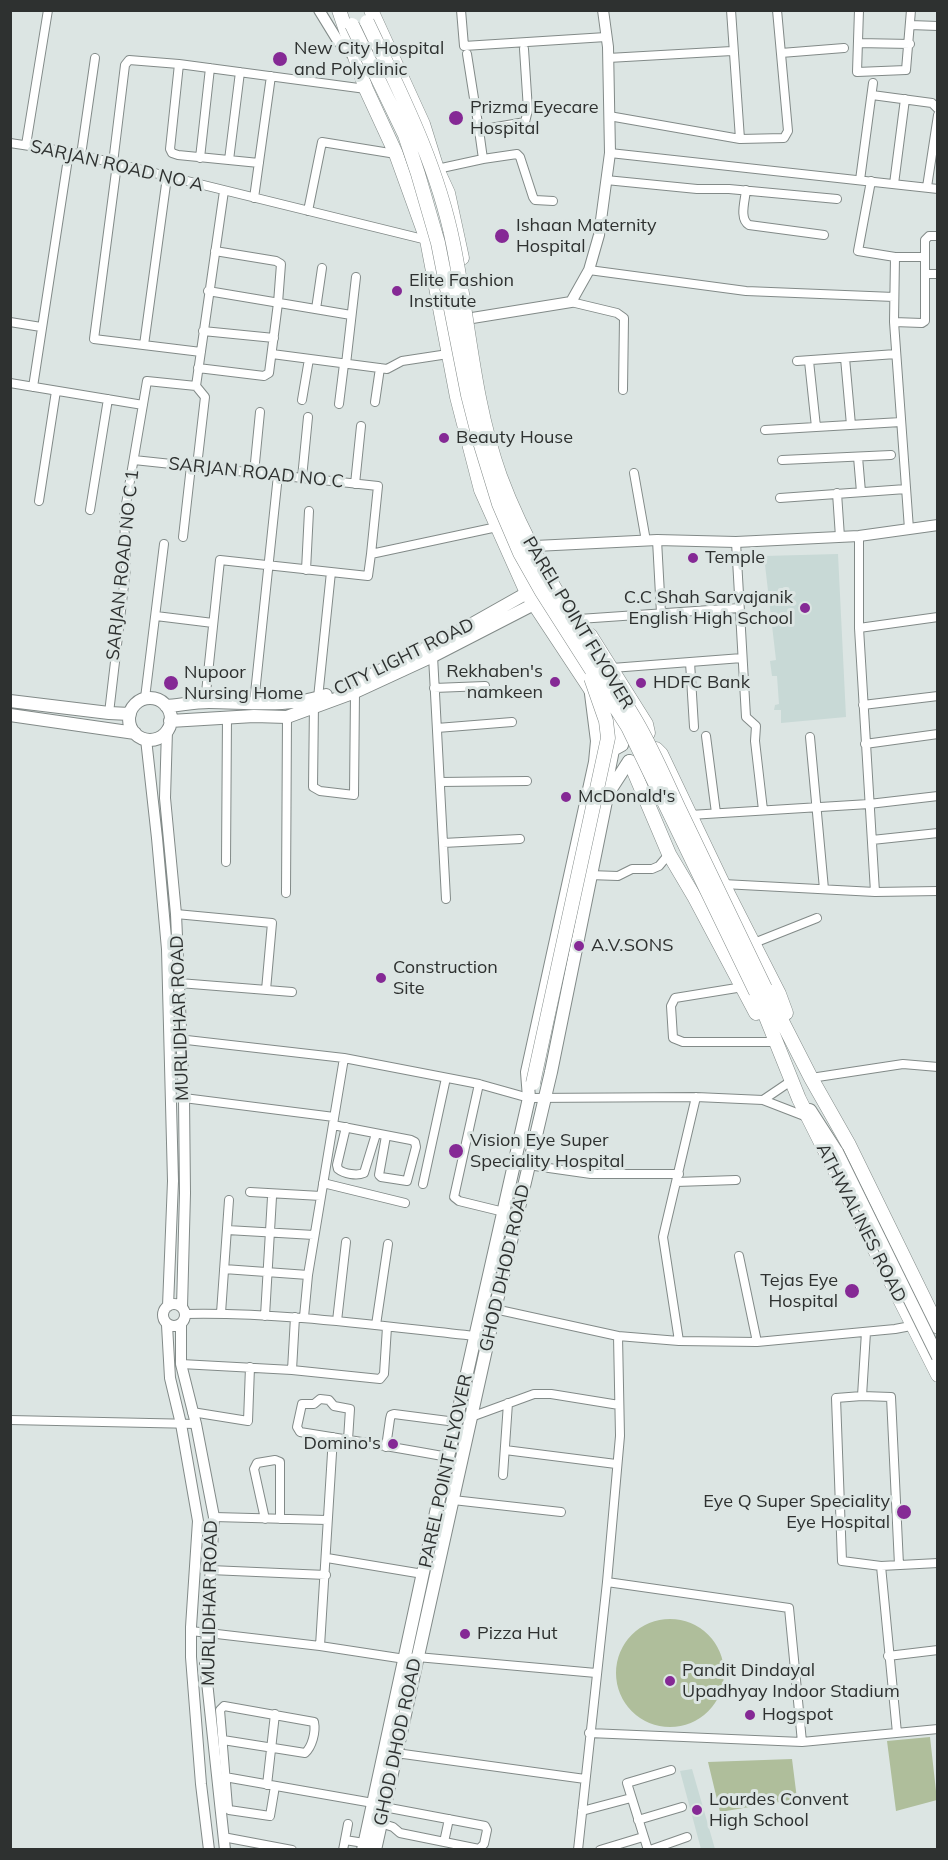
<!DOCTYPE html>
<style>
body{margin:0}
#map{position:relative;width:948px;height:1860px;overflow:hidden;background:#dce5e3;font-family:Mulish,sans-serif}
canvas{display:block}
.frame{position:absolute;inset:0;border:12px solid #2e3130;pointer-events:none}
</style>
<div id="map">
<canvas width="948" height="1860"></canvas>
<div class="frame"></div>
</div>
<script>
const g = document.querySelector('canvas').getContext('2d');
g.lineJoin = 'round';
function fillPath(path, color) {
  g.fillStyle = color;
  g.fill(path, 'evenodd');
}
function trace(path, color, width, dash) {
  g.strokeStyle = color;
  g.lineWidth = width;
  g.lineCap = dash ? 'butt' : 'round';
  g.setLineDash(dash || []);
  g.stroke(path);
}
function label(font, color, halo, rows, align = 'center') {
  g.font = font + ' Mulish,sans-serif';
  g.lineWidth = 6;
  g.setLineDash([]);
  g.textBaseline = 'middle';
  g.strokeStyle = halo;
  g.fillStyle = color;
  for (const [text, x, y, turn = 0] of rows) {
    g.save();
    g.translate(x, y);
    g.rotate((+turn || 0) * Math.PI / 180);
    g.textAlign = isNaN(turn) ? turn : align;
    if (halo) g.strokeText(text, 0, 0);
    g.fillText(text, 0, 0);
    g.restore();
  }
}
const built = new Path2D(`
 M838,554l8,163 -65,6v-13h-7l1,-5 4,-1 -2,-28h-5l-2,-15 6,-1 -12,-104z
 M692,1769l23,80h-14l-21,-78z`);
const green = new Path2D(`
 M616 1673a54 54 0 1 1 108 0a54 54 0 1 1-108 0Z
 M930,1737l7,63 -41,11 -9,-70z
 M792,1759l5,40 -77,13 -12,-50z`);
const minor = new Path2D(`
 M461,10l3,36 142,-9
 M731,10l9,129
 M859,10l-2,62 49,-2 5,-60
 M910,25l28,1
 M858,43l52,1
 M781,53l63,-5
 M467,54l12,76
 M608,58l124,-7
 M179,64l-9,85 2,4 6,2 81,8
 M872,95l60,8 6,6
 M609,116l131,23 44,-1 4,-7 -11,-121
 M10,143l59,9 358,88 28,-5
 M26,145l22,-135
 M610,153l328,36
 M81,155l14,-97
 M200,158l10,-90
 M483,159l34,-5 3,3 13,40 2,3 18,1
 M229,160l11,-88
 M113,163l12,-98 4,-5 50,4 187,25
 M117,164l-23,175 107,13
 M437,169l46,-10 -4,-29 46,-8 3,-12 -4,-61
 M606,180l91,9h32l108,10
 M860,180l13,-97
 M871,181l-13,70 37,6 -1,65 15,207
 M894,184l11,-85
 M927,187l11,-72
 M746,190c-1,11 -7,29 3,35l75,10
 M254,198l17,-122
 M308,211l14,-69 74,12
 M895,257h30
 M589,270l157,21 148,6
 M925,274h13
 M208,291l143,24
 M571,302l46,11 7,5 -1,72
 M316,309l6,-41
 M10,322l31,5
 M894,322l28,1 3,-2v-81l4,-4h9
 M203,331l71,7
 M144,345l23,-168
 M272,354l115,15 15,-8 46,-7
 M845,358l6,67
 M797,361l99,-7
 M809,361l7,66
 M346,364l10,-87
 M198,368l66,8 5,-3 9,-70 3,-39 -5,-3 -61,-10
 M10,383l133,22
 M196,386l9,11 -8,69
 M33,387l36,-235
 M302,400l7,-41
 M375,402l5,-34
 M339,404l5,-40
 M765,430l136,-8
 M858,457l3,35
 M134,460l244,26 -7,68 126,-27
 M782,460l109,-5
 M254,473l6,-61
 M634,473l12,68
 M302,478l6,-61
 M355,484l6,-58
 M837,493l3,44
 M780,498l126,-9
 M39,501l17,-110
 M90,510l18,-111
 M859,536v92l16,264
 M183,537l8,-71
 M657,540l4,73
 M736,542l10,175 10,9 -1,15 8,69
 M306,570l3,-59
 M156,616l57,7
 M579,619l160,-11
 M859,628l79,-11
 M433,656l13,243
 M690,662l4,65
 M612,668l130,-10
 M434,688l51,-2
 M145,698l19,-154
 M318,698l13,-126
 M205,702l15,-142 148,16 3,-22
 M254,703l24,-228
 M314,703l-1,84 7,4 34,4 1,-103
 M863,705l75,-9
 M109,713l17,-145 -2,-52 23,-135 49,5 28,-195
 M437,728l75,-6
 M706,736l10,77
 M810,737l14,152
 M865,744l73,-10
 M440,782l87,-1
 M690,815l179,-11 69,-8
 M872,840l66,-7
 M443,843l77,-4
 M226,862l1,-145
 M589,875l29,1 14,-7h20l7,-3 10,-12
 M720,885l3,-1 152,8 63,-1
 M286,893l1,-176
 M176,914l96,9 -6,67
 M754,943l63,-25
 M179,983l113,9
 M743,987l-68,11 -4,8 2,32 10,4h88
 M178,1039l166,19 135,26 50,14 167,-1 67,3
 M811,1078l92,-14 35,3
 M791,1081l-28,19 44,17
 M479,1084l-25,113 5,4 45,11
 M184,1098l150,19
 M333,1125l78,15 4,2 1,5 -9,34 -26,-4 -2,-2 7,-39
 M346,1127l-9,38 1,4c6,5 19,7 26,4l12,-39
 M528,1165l63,9h88
 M676,1182l60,-2
 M323,1183l82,20
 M423,1184l23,-106
 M250,1192l71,4
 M227,1230l87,5
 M739,1256l18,86
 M224,1269l84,6
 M490,1308l128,28
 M221,1313l8,-113
 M185,1314c97,-2 194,12 290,22
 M265,1316l7,-119
 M304,1317l4,-42 36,-217
 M337,1321l9,-79
 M376,1325l12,-81
 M866,1332l-4,64 -26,2 6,163 39,5 57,-3
 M679,1341l-16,-104 33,-140
 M181,1364l111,6 88,9 4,-5 3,-47
 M292,1370l3,-53
 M862,1396l29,1 8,168
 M192,1412l56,9 2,-54
 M471,1417l63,-23h17l68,11
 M10,1420l186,4
 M348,1440l2,-31 -16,-3 -5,-6 -9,-1 -6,5h-12l-5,23 3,5c50,8 99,16 148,25
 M386,1447l4,-28 1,-4 3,-1 62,8
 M505,1450l111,14
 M503,1475l5,-72
 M453,1500l108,12
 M214,1517l113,3
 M265,1519l-11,-50 3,-6 18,-3 5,2v57
 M327,1558l96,16
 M881,1566l16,167
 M210,1570l116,5
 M607,1582l182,26 13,134
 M191,1631l129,15 85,13 12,-2 179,16
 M320,1646l13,-209
 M888,1656l50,-6
 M589,1733l213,9 136,-13
 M223,1740l82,13c7,-6 11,-21 9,-31l-90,-16 -4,4 8,97 1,3 41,6 5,-30
 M396,1753l189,26
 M225,1777l148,26
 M267,1785l8,-71
 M582,1811l49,-13
 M638,1820l44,-13
 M380,1823l13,4 7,6 79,16 5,-5 3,-14 -2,-4 -101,-19
 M223,1837l69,13
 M345,1840l19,3
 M444,1842l5,-23
 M343,1850l5,-26
 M578,1850l29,-268 13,-146 -2,-100 61,5 78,1 138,-13 21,-4
 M600,1850l43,-13
 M648,1850l-21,-67 44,-13
 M650,1850l37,-13`);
const tertiary = new Path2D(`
 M319,10l19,31 16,15
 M460,320l111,-18 18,-32 10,-35 11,-82 -2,-106 -5,-37
 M535,546l122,-6 79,2 123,-6 79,-11
 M167,730l-2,68 11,116 8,184 1,95 -3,114
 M146,739l11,99 10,111 6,232 -5,125
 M163 1315a11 11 0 1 1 22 0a11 11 0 1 1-22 0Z
 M181,1324v40l15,60 18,93 -9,146 20,187
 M167,1325l3,53 11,46 17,97 -7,106v30l10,127 8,66`);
const secondary = new Path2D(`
 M359,681l90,-44 78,-44
 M129 719a21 21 0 1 1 42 0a21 21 0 1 1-42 0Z
 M10,701l99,12 21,1
 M166,706c14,-1 29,-4 43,-4 36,0 82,6 117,-7
 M10,715l125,18
 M170,721l84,-5 33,1 68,-25 78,-36 101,-52 7,-6
 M608,792v-17l5,-25 9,-5
 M810,1110l27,42
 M363,1850l85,-393 81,-359 -2,-26 68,-310 2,-21 -7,-55
 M375,1850l120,-541 56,-237 55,-271 3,-9 20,-31`);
const primary = new Path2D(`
 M339,10l27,79 30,65 31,86 30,157 24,93 46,103 68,103
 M371,10l52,114 14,45 11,24 14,65
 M590,635l56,89 2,9
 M605,713l17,29
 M656,749l5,5 62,130 56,110 7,19
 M630,762l39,92 26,44 61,115
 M765,988l46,90 38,67 89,182
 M756,992l43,107 139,276`);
const secondaryBridge = new Path2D(`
 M837,1152l101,205`);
const primaryBridge = new Path2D(`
 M367,22c34,72 70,142 86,221 16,78 20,158 47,233 33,89 88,164 136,245 17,29 30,60 44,90 28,59 57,118 85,177
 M352,25l53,110 13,39 20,69 30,152 12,47 19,62 21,49 22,39 86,135 128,265
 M533,1083l75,-345 -2,-17 -15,-43`);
const markers = [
 [280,59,8,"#852995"],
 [456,118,8,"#852995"],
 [502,236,8,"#852995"],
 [397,291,6,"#852995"],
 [444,438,6,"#852995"],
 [693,558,6,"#852995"],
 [805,608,6,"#852995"],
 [555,682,6,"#852995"],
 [171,683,8,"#852995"],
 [641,683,6,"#852995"],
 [566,797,6,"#852995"],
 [579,946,6,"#852995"],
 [381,978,6,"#852995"],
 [456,1151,8,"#852995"],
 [852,1291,8,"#852995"],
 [393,1444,6,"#852995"],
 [904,1512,8,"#852995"],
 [465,1634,6,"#852995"],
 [670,1681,6,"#852995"],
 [750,1715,6,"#852995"],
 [697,1810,6,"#852995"]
];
const poiNames = [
 ["New City Hospital",294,49],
 ["and Polyclinic",294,70],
 ["Prizma Eyecare",470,108],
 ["Hospital",470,129],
 ["Ishaan Maternity",516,226],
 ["Hospital",516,247],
 ["Elite Fashion",409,281],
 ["Institute",409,302],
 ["Beauty House",456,438],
 ["Temple",705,558],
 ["C.C Shah Sarvajanik",793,598,"right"],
 ["English High School",793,619,"right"],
 ["Rekhaben's",543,672,"right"],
 ["namkeen",543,693,"right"],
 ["Nupoor",184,673],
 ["Nursing Home",184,694],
 ["HDFC Bank",653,683],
 ["McDonald's",578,797],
 ["A.V.SONS",591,946],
 ["Construction",393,968],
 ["Site",393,989],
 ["Vision Eye Super",470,1141],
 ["Speciality Hospital",470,1162],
 ["Tejas Eye",838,1281,"right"],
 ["Hospital",838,1302,"right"],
 ["Domino's",381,1444,"right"],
 ["Eye Q Super Speciality",890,1502,"right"],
 ["Eye Hospital",890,1523,"right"],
 ["Pizza Hut",477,1634],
 ["Pandit Dindayal",682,1671],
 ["Upadhyay Indoor Stadium",682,1692],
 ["Hogspot",762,1715],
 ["Lourdes Convent",709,1800],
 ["High School",709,1821]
];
const streetNames = [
 ["SARJAN ROAD NO A",117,166,13],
 ["SARJAN ROAD NO C",256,473,6],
 ["SARJAN ROAD NO C 1",123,565,-84],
 ["PAREL POINT FLYOVER",578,623,59],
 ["CITY LIGHT ROAD",404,657,-26],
 ["MURLIDHAR ROAD",180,1018,-92],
 ["ATHWALINES ROAD",861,1223,63],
 ["GHOD DHOD ROAD",505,1268,-77],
 ["PAREL POINT FLYOVER",446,1471,-78],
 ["MURLIDHAR ROAD",210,1603,-89],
 ["GHOD DHOD ROAD",398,1742,-78]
];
fillPath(built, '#c8d9d6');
fillPath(green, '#afbe9b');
trace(minor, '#828a88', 10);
trace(tertiary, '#828a88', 12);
trace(secondary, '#828a88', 14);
trace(primary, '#828a88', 15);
trace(minor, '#fff', 8);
trace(tertiary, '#fff', 10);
trace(secondary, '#fff', 12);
trace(primary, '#fff', 14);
trace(secondaryBridge, '#828a88', 14, []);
trace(primaryBridge, '#828a88', 15, []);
trace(secondaryBridge, '#fff', 12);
trace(primaryBridge, '#fff', 14);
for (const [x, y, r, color] of markers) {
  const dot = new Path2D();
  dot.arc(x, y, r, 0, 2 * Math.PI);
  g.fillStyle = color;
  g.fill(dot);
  trace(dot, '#dce5e3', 2);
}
label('18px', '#2e3130', '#dce5e3', poiNames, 'left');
label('18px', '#2e3130', '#dce5e3', streetNames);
</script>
